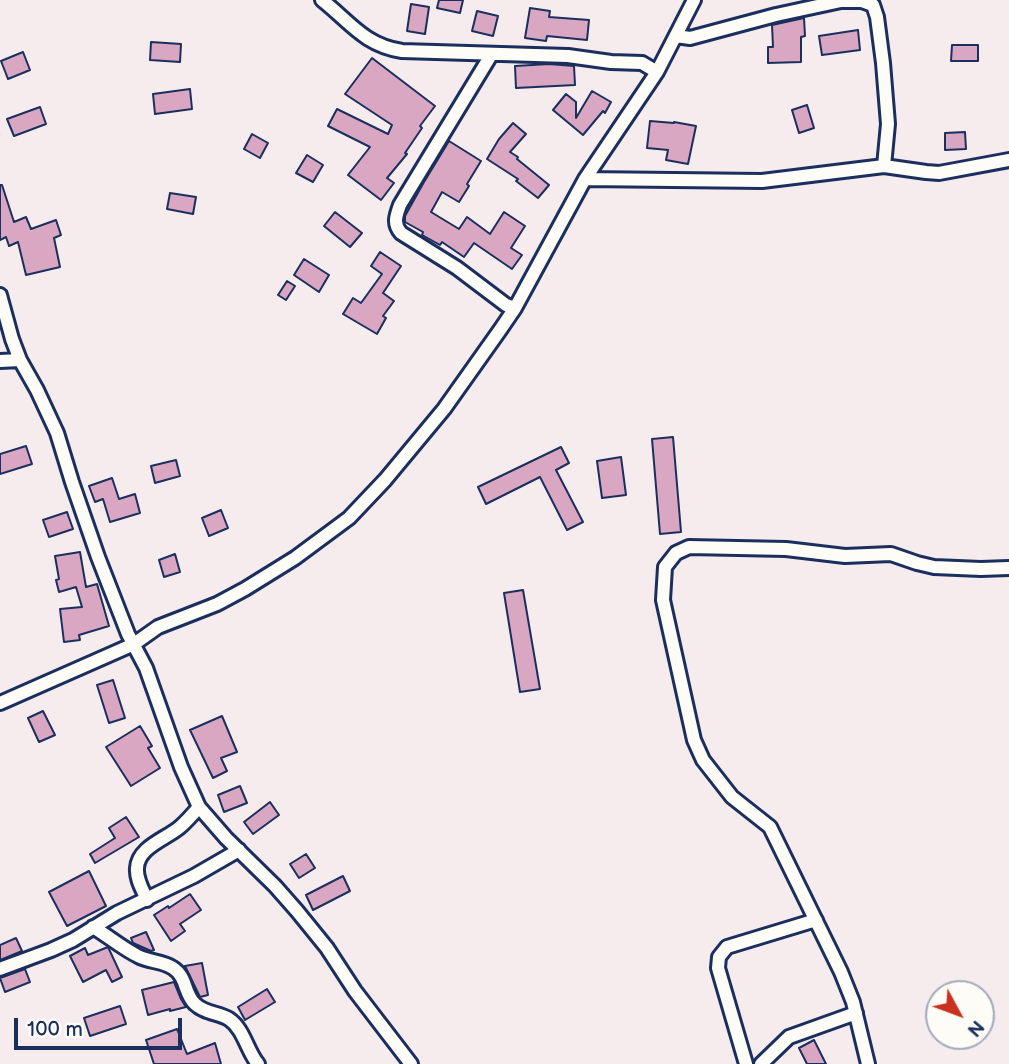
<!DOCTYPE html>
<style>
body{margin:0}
#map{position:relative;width:1009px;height:1064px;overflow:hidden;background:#f6ebed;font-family:"Balsamiq Sans",sans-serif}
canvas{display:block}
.north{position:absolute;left:925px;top:980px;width:70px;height:70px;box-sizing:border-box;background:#fdfcf7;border:2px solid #a3aaba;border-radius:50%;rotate:131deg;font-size:19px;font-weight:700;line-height:28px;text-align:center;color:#1b2f5e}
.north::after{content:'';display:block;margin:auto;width:24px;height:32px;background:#c8321e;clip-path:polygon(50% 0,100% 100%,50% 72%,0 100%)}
.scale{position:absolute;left:14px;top:1018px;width:168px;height:32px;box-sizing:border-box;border:4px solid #1b2f5e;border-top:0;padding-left:9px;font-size:21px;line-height:24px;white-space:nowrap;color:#1b2f5e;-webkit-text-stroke:5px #fdfcf7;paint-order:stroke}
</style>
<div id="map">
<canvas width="1009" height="1064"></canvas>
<div class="north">N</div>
<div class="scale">100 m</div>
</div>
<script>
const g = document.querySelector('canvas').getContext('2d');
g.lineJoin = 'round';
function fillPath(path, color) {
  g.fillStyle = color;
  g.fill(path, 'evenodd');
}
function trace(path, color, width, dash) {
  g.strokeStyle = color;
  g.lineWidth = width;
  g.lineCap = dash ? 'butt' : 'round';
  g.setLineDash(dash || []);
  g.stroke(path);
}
const building = new Path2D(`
 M439,0h24l-3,13 -23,-5z
 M411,4l18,3 -4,27 -18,-3z
 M530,8l20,3 -1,6 40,3 -2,20 -40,-4 -1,5 -21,-3z
 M477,11l21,5 -5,20 -21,-5z
 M804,18l1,18 -4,1v25l-33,1v-16h5l-1,-22z
 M858,30l2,20 -38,5 -3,-19z
 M151,42l30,2 -1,18 -30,-2z
 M952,45h26v16h-27z
 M23,52l7,18 -22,9 -7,-18z
 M372,58l63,48 -15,20 2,2 -17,25 2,1 -20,24 7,5 -13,17 -33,-25 22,-28 -42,-21 9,-17 51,25 4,-9 -47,-31z
 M549,64l25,2 1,19 -59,3 -1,-22z
 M190,89l2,20 -37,5 -2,-20z
 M592,91l19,11 -6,11 -2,-2 -20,24 -30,-25 13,-16 10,8v16z
 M807,105l7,23 -15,5 -7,-23z
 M40,107l6,17 -32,12 -7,-17z
 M650,121l24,2v-1l22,4 -8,38 -22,-4 2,-10 -21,-2z
 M513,123l13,11 -16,18 8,5 -1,2 32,26 -11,13 -22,-17 2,-2 -31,-20 12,-20z
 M965,132l1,17 -21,1v-17z
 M252,134l16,9 -8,15 -16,-9z
 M449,141l32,20 -14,23 2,2 -10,16 -17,-10 -11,20 28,17 8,-12 23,17 14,-22 21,14 -14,22 11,7 -10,14 -38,-26 -10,14 -22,-15 -2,3 -18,-10 1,-3 -18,-10v-6l19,-34z
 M307,155l16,10 -10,17 -17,-9z
 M0,185h2l12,37 12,-5 5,12 25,-9 5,15 -7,3 6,29 -34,8 -8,-33 -9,4 -3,-9 -6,3z
 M170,193l26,4 -3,17 -26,-5z
 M335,212l27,21 -12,14 -26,-21z
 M380,252l21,14 -18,27 11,8 -11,15 3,2 -9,16 -34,-20 10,-16 8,5 21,-29 -11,-8z
 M304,259l25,16 -10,17 -25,-17z
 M287,281l8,5 -9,14 -8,-5z
 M673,437l8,95 -21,2 -8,-95z
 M26,446l6,18 -32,10v-20z
 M561,447l8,16 -13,7 27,52 -16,8 -27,-53 -54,27 -8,-17z
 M621,457l5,38 -24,3 -5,-37z
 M176,460l4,16 -25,7 -4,-17z
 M112,478l7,21 16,-5 5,19 -30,9 -7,-23 -8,3 -6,-16z
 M221,510l7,18 -19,8 -7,-18z
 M67,512l6,17 -24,8 -6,-17z
 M80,552l6,35 11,-3 12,42 -30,9 1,5 -16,2 -4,-33 22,-2 -6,-20 -17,5 -3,-12 3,-1 -4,-23z
 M175,554l5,18 -16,5 -5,-17z
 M523,590l17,99 -20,3 -16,-99z
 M113,680l12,38 -16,5 -12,-38z
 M43,711l12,24 -16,7 -11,-24z
 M222,716l15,36 -16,6 6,13 -14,7 -23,-48z
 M140,726l12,20 -4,2 12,20 -29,18 -25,-39z
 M240,786l7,17 -23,9 -6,-17z
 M270,802l9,13 -26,19 -9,-12z
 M126,817l13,20 -44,26 -5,-9 25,-16 -6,-10z
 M306,854l9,14 -16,10 -9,-14z
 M89,871l17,35 -39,20 -18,-34z
 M343,876l7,15 -37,19 -7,-15z
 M190,894l11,16 -21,14 5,7 -14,10 -17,-26 14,-9 1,2z
 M146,932l8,18 -3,1 -18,-8 -2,-5z
 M16,938l6,13 -22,9v-15z
 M108,947l14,30 -10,5 -6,-12 -23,12 -13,-26 15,-8 3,7z
 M202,963l6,32 -8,2 -15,-31z
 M25,969l5,13 -25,10 -5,-14z
 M174,982l7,17 5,8 -16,4v-2l-22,6 -6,-25z
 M267,989l8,13 -30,18 -7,-13z
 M120,1006l6,18 -36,12 -6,-18z
 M177,1029l10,25 28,-11 6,21h-67l-8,-24z
 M814,1040l12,24h-19l-8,-16z`);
const street = new Path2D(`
 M322,0c28,22 42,45 80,51l166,5 43,6 31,1 15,9
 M676,36l14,2 86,-23 65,-14h21l11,4 4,12 6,46 5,61 -4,42
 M491,55l-91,150c-4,11 -7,19 1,28l56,35 49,37 9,3
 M585,179l177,2 122,-15 42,6 13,1 70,-13
 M0,295l12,44 8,21 17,30 20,43 15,49 26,75 30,77 18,34 35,99 18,40 27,31 49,48 22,25 30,37 28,43 56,73
 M0,361l20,-1
 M0,703l134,-59 24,-17 59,-23 28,-15 50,-31 54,-40 36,-38 59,-71 56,-79 15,-22 70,-129 72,-107 37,-72
 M147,900c-4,-10 -11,-20 -10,-32 1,-21 29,-29 43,-41 7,-6 13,-13 19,-20
 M93,927c15,9 29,21 45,29 11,6 25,5 35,12 14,9 11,26 22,36 9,9 24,9 34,15 15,10 18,32 29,45
 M0,969l51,-19 22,-10 44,-27 77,-37 45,-26
 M746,1064l-28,-96 1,-11 8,-10 89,-27
 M761,1064l28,-27 67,-24
 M868,1064l-15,-62 -12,-30 -71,-145 -38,-30 -29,-37 -9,-20 -31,-140 2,-33 11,-14 13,-6 97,2 59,7 46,-2 26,9 17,4 47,2 28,-1`);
fillPath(building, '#daa7c3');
trace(building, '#1b2f5e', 2);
trace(street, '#1b2f5e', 18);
trace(street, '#fdfcf7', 12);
</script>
